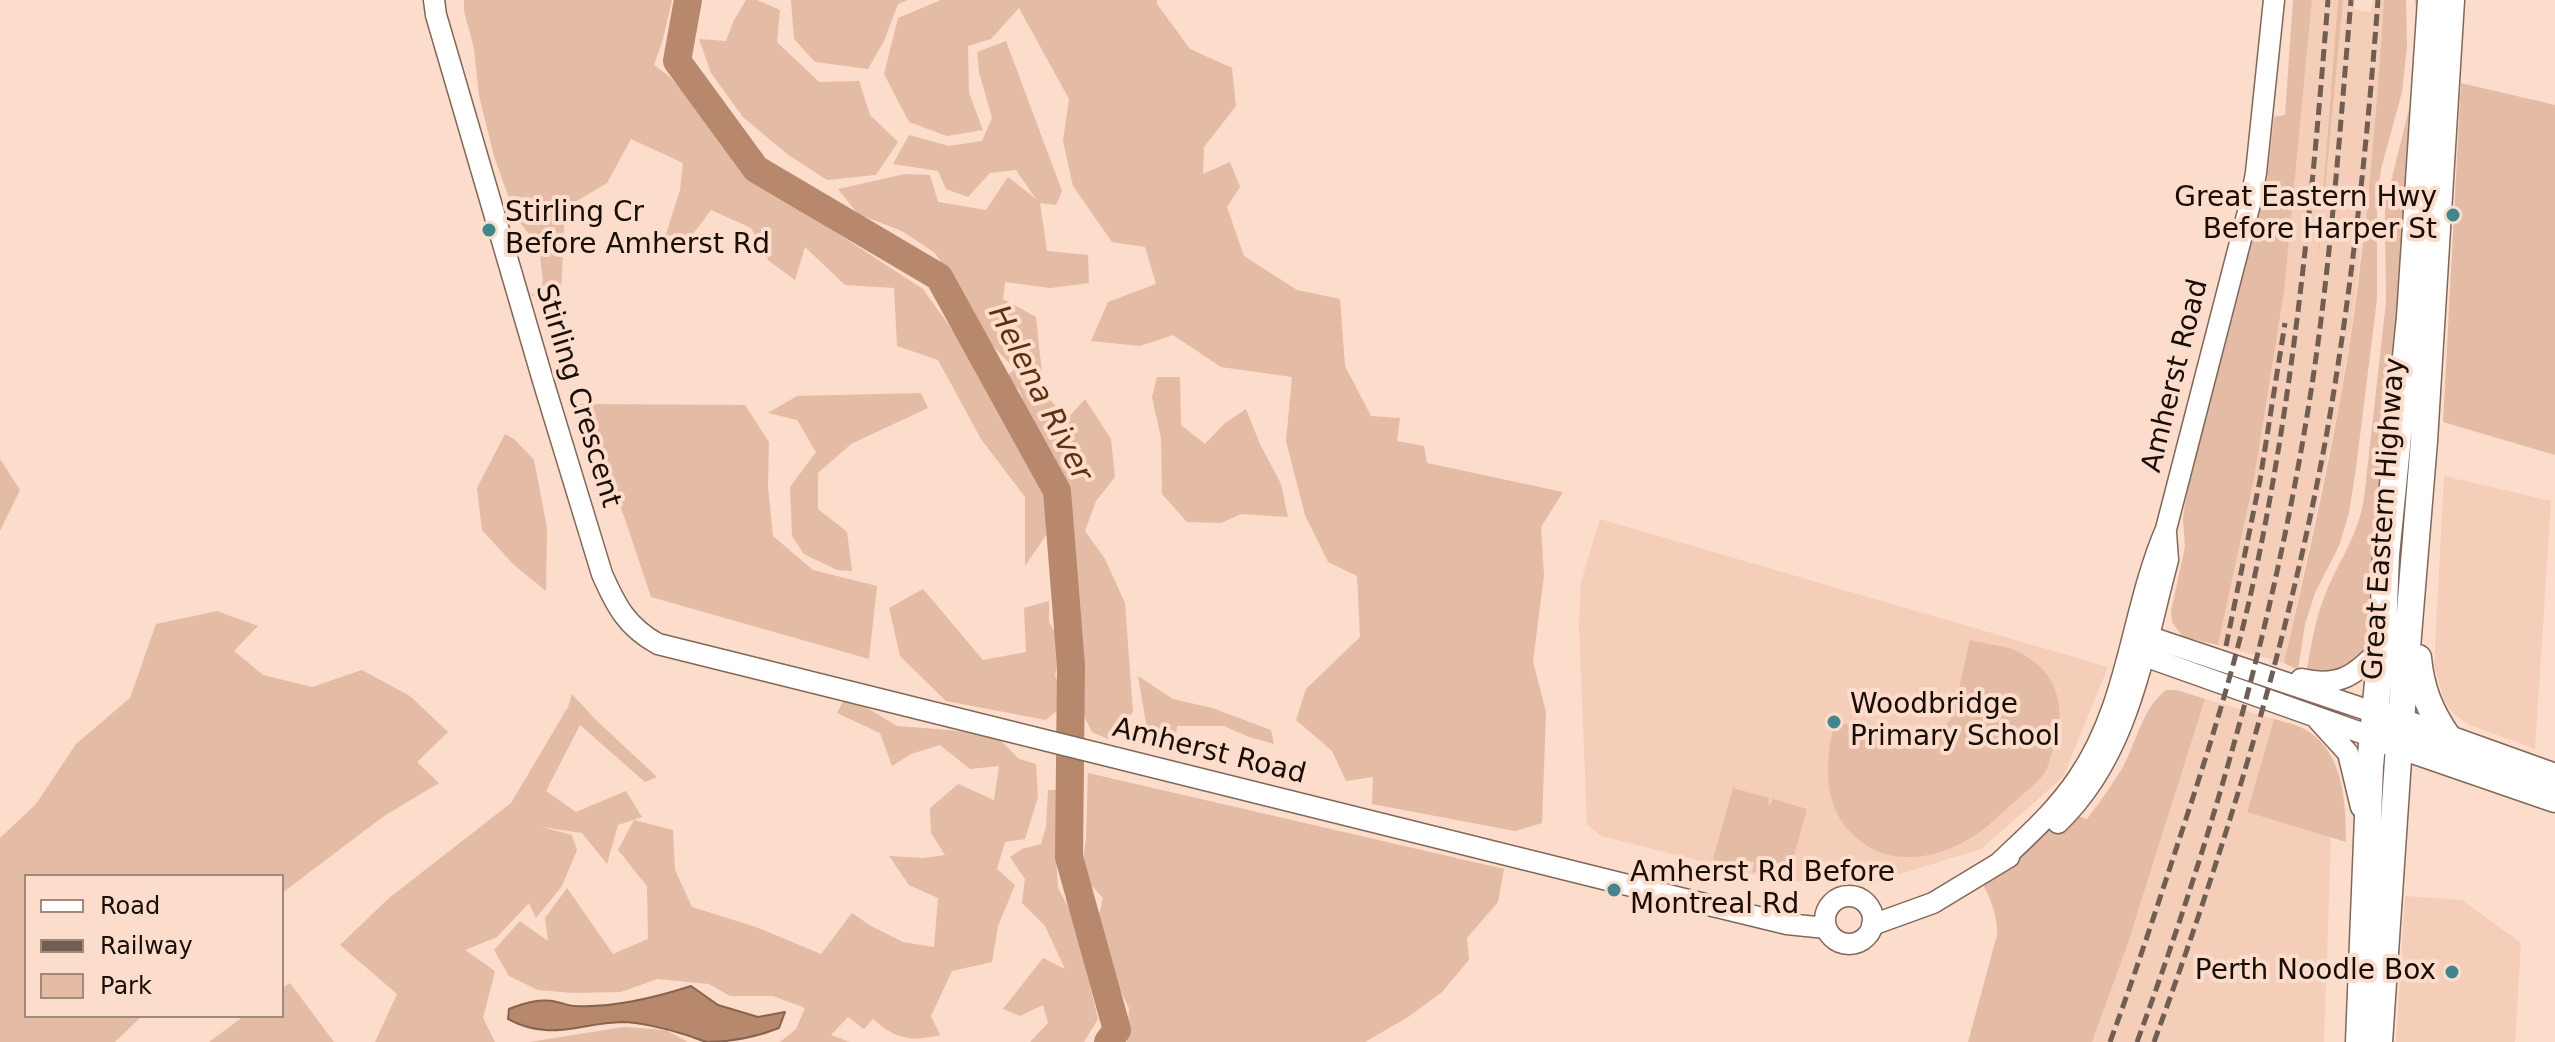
<!DOCTYPE html>
<style>
body{margin:0}
#map{position:relative;width:2555px;height:1042px;overflow:hidden;background:#fcdcca;font-family:"DejaVu Sans",sans-serif}
canvas{display:block}
.legend{position:absolute;left:24px;top:874px;width:260px;height:144px;box-sizing:border-box;background:#fcdcca;border:2px solid #a18a7c;margin:0;padding:10px 14px;list-style:none;font-size:24px;color:#180e08}
.legend li{display:flex;align-items:center;gap:16px;height:40px}
.legend b{width:40px;border:2px solid #a18a7c}
</style>
<div id="map">
<canvas width="2555" height="1042"></canvas>
<ul class="legend">
<li><b style="height:10px;background:#fff"></b>Road</li>
<li><b style="height:10px;background:#705d53"></b>Railway</li>
<li><b style="height:22px;background:#e4bba4"></b>Park</li>
</ul>
</div>
<script>
const g = document.querySelector('canvas').getContext('2d');
g.lineJoin = 'round';
function fillPath(path, color) {
  g.fillStyle = color;
  g.fill(path, 'evenodd');
}
function trace(path, color, width, dash) {
  g.strokeStyle = color;
  g.lineWidth = width;
  g.lineCap = dash ? 'butt' : 'round';
  g.setLineDash(dash || []);
  g.stroke(path);
}
function label(font, color, halo, rows, align = 'center') {
  g.font = font + ' "DejaVu Sans",sans-serif';
  g.lineWidth = 8;
  g.setLineDash([]);
  g.textBaseline = 'middle';
  g.strokeStyle = halo;
  g.fillStyle = color;
  for (const [text, x, y, turn = 0] of rows) {
    g.save();
    g.translate(x, y);
    g.rotate((+turn || 0) * Math.PI / 180);
    g.textAlign = isNaN(turn) ? turn : align;
    if (halo) g.strokeText(text, 0, 0);
    g.fillText(text, 0, 0);
    g.restore();
  }
}
const built = new Path2D(`
 M2312,0h26l-17,222 22,-222h12l-1,10 17,2 2,-12h11l-9,135 -23,189 -13,79 -55,260 -66,-18 36,-166 30,-187z
 M2444,476l107,25 -16,248 -65,-24 -15,-10 -10,-13 -11,-36z
 M1600,519l508,148 -45,110 -82,72 -113,35 -93,-4 -174,-44 -14,-12 -8,-199 2,-43z
 M2205,699l69,20 -27,92 84,26 -7,205h-232l35,-96z
 M2405,896l57,4 59,43 -6,99h-119z`);
const green = new Path2D(`
 M464,0h208l-9,39 -9,26 15,11 33,36 56,70 165,107 57,80 31,51 32,59 8,49 -26,38v-69l-44,-58 -43,-79 -41,-14 -3,-58 -49,-3 -40,-38 -10,33 -26,-19 -18,-33 -40,-18 -24,32 -21,-8 14,-44 3,-27 -52,-24 -24,44 -42,25 -4,84 -30,4 12,-14 -4,-36 -23,-28 -22,-62 -15,-60 -5,-47 -10,-38z
 M746,0h11l23,10 -3,32 42,40 40,-1 11,34 28,27 -22,33 -49,5 -40,-26 -44,-37 -32,-44 -12,-34 27,2 8,-21z
 M791,0h117l-10,4 -14,37 -16,28 -53,-7 -21,-23z
 M941,0h216v4l33,45 42,19 4,38 -32,41 -1,27 27,-12 10,25 -13,20 17,49 53,34 43,9 5,67 26,50 29,2 -3,23 27,5 3,17 136,29 -22,35 3,48 -11,87 13,50 -4,111 -27,8 -143,-27 1,-27 -27,4 -14,-30 -36,-31 10,-31 54,-52 -3,-61 -29,-14 -23,-47 -19,-74 6,-64 -71,-10 -48,-32 -33,11 -49,-5 17,-39 48,-18 -11,-37 -33,-5 -39,-56 -10,-45 6,-42 -50,-91 -28,31 -23,7 1,47 14,37 -36,6 -38,-14 -25,-48 14,-56z
 M2293,0h19l-28,292 -30,187 -36,166 -35,-8 -11,-15 -1,-11 14,-64 -2,-29 3,-20 14,-68 67,-250 7,-63 11,-2z
 M2338,0h5l-26,272z
 M2384,0h22l1,46 -5,46 -21,77 -4,30v100l-21,169 -7,45 -10,33 -24,47 -10,31 -7,46 -14,-7c26,-113 52,-227 69,-341 15,-107 24,-214 31,-322z
 M2415,0h8l-21,234v77l-31,333 -5,11 -21,20h-39c5,-29 9,-57 21,-85 14,-33 31,-54 37,-92l22,-196 -1,-96 28,-113 4,-70z
 M1006,41l56,150 -6,14 -16,-2 7,48 41,4 1,28 -39,5 -45,-6 -2,17 33,18 8,76 23,26 18,-20 26,40 4,38 -19,24 -11,30 20,28 20,44 8,109 -25,27 -16,-7 -13,-26v-53l-8,-96 -13,-89 -25,-42 -14,-36 -15,-12 11,-9 -32,-33 -24,-46 -24,-37 -33,-22 -44,-17 -20,-25 67,-15 25,1 8,27 48,8 22,-33 28,22 -20,-29 -26,3 -22,24 -22,-8 -8,-18 -45,-7 16,-29 40,11 33,-5 10,-23 -13,-46 -2,-20z
 M2461,83l94,22v350l-112,-33z
 M1157,377h23l1,48 24,19 20,-21 21,-14 14,35 21,40 7,33 -47,-3 -20,9 -34,-1 -25,-28 -1,-56 -9,-41z
 M921,393l7,15 -77,36 -33,29v36l29,23 5,39 -15,-1 -33,-16 -12,-18 -2,-49 26,-35 -19,-32 -29,-7 29,-17z
 M579,404l166,1 24,37 -1,45 5,49 40,34 64,16 -8,73 -218,-62 -27,-81z
 M505,434l9,5 20,21 13,68 -1,63 -32,-26 -32,-35 -5,-42z
 M0,459l20,31 -20,41z
 M923,589l60,71 43,-8 -2,-44 25,-7v21l14,23 -8,30 10,29 -19,16 -100,-19 -46,-45 -11,-48z
 M217,611l41,15 -24,25 29,24 49,12 50,-17 48,26 38,36 -31,30 22,21 -55,33 -102,77v-17h-256v140h116l-27,26h-115v-204l36,-34 40,-60 54,-46 26,-74z
 M1970,640c14,4 34,5 47,11 41,20 51,57 36,98 -2,7 -4,16 -8,23 -9,13 -24,23 -35,34 -12,10 -24,23 -38,31 -41,26 -93,31 -126,-10 -24,-29 -20,-72 -11,-105l92,16 14,-8 10,-11 4,-13z
 M1138,676l35,23 39,9 59,22 3,14 -25,-7 -25,-11h-47l-3,27 -11,-9 -13,3z
 M2166,690h11l28,9 -78,247 -35,96h-124l29,-107c1,-22 -8,-39 -18,-59l49,-29 40,-34 19,6c13,-17 25,-34 36,-52 13,-24 20,-60 43,-77z
 M572,694l24,26 61,57 -12,5 -65,-57 -34,66 30,21 50,-21 16,26 -24,8 -11,39 -25,-31 -40,-6 30,8 5,15 -15,36 -26,32 -7,-15 -32,34 -32,13 30,21 -12,47 12,24h-120l22,-48 -57,-49 49,-47 122,-95 57,-96z
 M845,698l22,10 30,18 52,4 48,7 22,22 17,5 2,33 -13,42 -20,3 -8,27 18,16 -17,41 -6,36 -40,9 -21,45 9,19c-30,7 -45,4 -67,-16l-9,10 -16,-12 -17,18 19,7h-70l16,-13 9,-21 -32,-12h-43l-21,-12 -52,-5 -36,13 -47,1 -36,-3 -29,-14 -15,-26 26,-29 28,20 -3,-23 22,-30 46,66 35,-15 -1,-53 -29,-36 16,-30 39,10 2,40 17,37 64,20 65,27 31,-41 19,13 32,16 31,5 4,-49 -29,-13 -20,-29 34,2 22,-3 -14,-22 -1,-25 28,-24 36,16 5,-34 -29,3 -30,-24 -29,9 -19,12 -12,-33 -43,-20z
 M2274,719c10,3 21,5 30,10 40,21 42,75 42,113l-99,-30z
 M1088,773l416,96 -6,33 -31,36 2,22 -27,32 -34,25 -43,25h-238l2,-34 -24,-48 -9,-31 7,-31 -22,-24 5,-35z
 M1733,788l36,10 -1,6 2,1 3,-6 34,10 -20,71 -35,-9 3,-9 -3,-1 -3,9 -36,-11z
 M1048,790h9l-1,65 2,33 15,28 25,103 -14,23h-54l18,-19 -5,-18 -23,11 -17,-7 40,-51 22,11 -20,-43 -23,-23 3,-24 -15,-22 12,-8 19,-5 5,-17z
 M290,983l44,59h-125l35,-26h38v-28z
 M624,1027l42,3 22,12h-159z`);
const water = new Path2D(`
 M691,986l27,19 40,12 27,-5 -6,16c-23,9 -46,14 -72,14 -8,-2 -16,-6 -24,-8 -16,-5 -44,-12 -61,-12 -43,1 -71,20 -114,-3l1,-10c15,-6 31,-11 48,-7 6,1 12,4 18,4 39,2 79,-8 116,-20z`);
const river = new Path2D(`
 M688,0l-11,61 79,108 183,108 118,214 14,175 -2,191 48,173 -9,12`);
const tertiary = new Path2D(`
 M434,0l2,15 108,369 58,190c14,32 25,53 56,70l1022,254 107,26 39,4
 M2138,633l238,80
 M2133,652l240,85
 M2301,679c38,9 55,-4 80,-31
 M2318,720l30,33 13,54
 M2058,823c72,-69 85,-171 110,-263l-2,-27
 M1999,863c28,-27 57,-52 79,-85 51,-74 53,-168 88,-249l84,-325 6,-31 18,-173
 M1825 920a24 24 0 1 1 48 0a24 24 0 1 1-48 0Z
 M1872,925l61,-22 76,-46`);
const primary = new Path2D(`
 M2379,714l176,63
 M2381,739l174,60`);
const trunk = new Path2D(`
 M2418,658c3,31 12,53 29,78
 M2359,1042l11,-276 13,-135 3,-76 24,-238 21,-317
 M2379,1042l20,-297 25,-304 27,-441`);
const rail = new Path2D(`
 M2226,646l34,-166 25,-157
 M2110,1042c26,-70 49,-141 72,-211 26,-79 51,-158 69,-238 43,-195 61,-394 77,-593
 M2137,1042c75,-203 135,-413 170,-626 23,-137 32,-277 44,-416
 M2154,1042c73,-199 135,-402 173,-610 25,-143 40,-287 51,-432`);
const markers = [
 [2453,215,8,"#3f878c"],
 [489,230,8,"#3f878c"],
 [1834,722,8,"#3f878c"],
 [1614,890,8,"#3f878c"],
 [2452,972,8,"#3f878c"]
];
const poiNames = [
 ["Great Eastern Hwy",2437,199,"right"],
 ["Before Harper St",2437,231,"right"],
 ["Stirling Cr",505,214],
 ["Before Amherst Rd",505,246],
 ["Woodbridge",1850,706],
 ["Primary School",1850,738],
 ["Amherst Rd Before",1630,874],
 ["Montreal Rd",1630,906],
 ["Perth Noodle Box",2436,972,"right"]
];
const streetNames = [
 ["Amherst Road",2176,376,-76],
 ["Stirling Crescent",577,396,73],
 ["Great Eastern Highway",2385,519,-86],
 ["Amherst Road",1209,752,14]
];
const waterNames = [
 ["Helena River",1039,394,63]
];
fillPath(built, '#f5ceb9');
fillPath(green, '#e4bba4');
fillPath(water, '#b8886c');
trace(water, '#88634e', 2);
trace(river, '#b8886c', 28);
trace(tertiary, '#836758', 23);
trace(primary, '#836758', 29);
trace(trunk, '#836758', 29);
trace(tertiary, '#fff', 20);
trace(primary, '#fff', 26);
trace(trunk, '#fff', 26);
trace(rail, '#705d53', 5, [12, 6]);
for (const [x, y, r, color] of markers) {
  const dot = new Path2D();
  dot.arc(x, y, r, 0, 2 * Math.PI);
  g.fillStyle = color;
  g.fill(dot);
  trace(dot, '#fcdcca', 3);
}
label('28px', '#180e08', '#fcdcca', poiNames, 'left');
label('28px', '#180e08', '#fcdcca', streetNames);
label('italic 30px', '#603111', '#fcdcca', waterNames);
</script>
